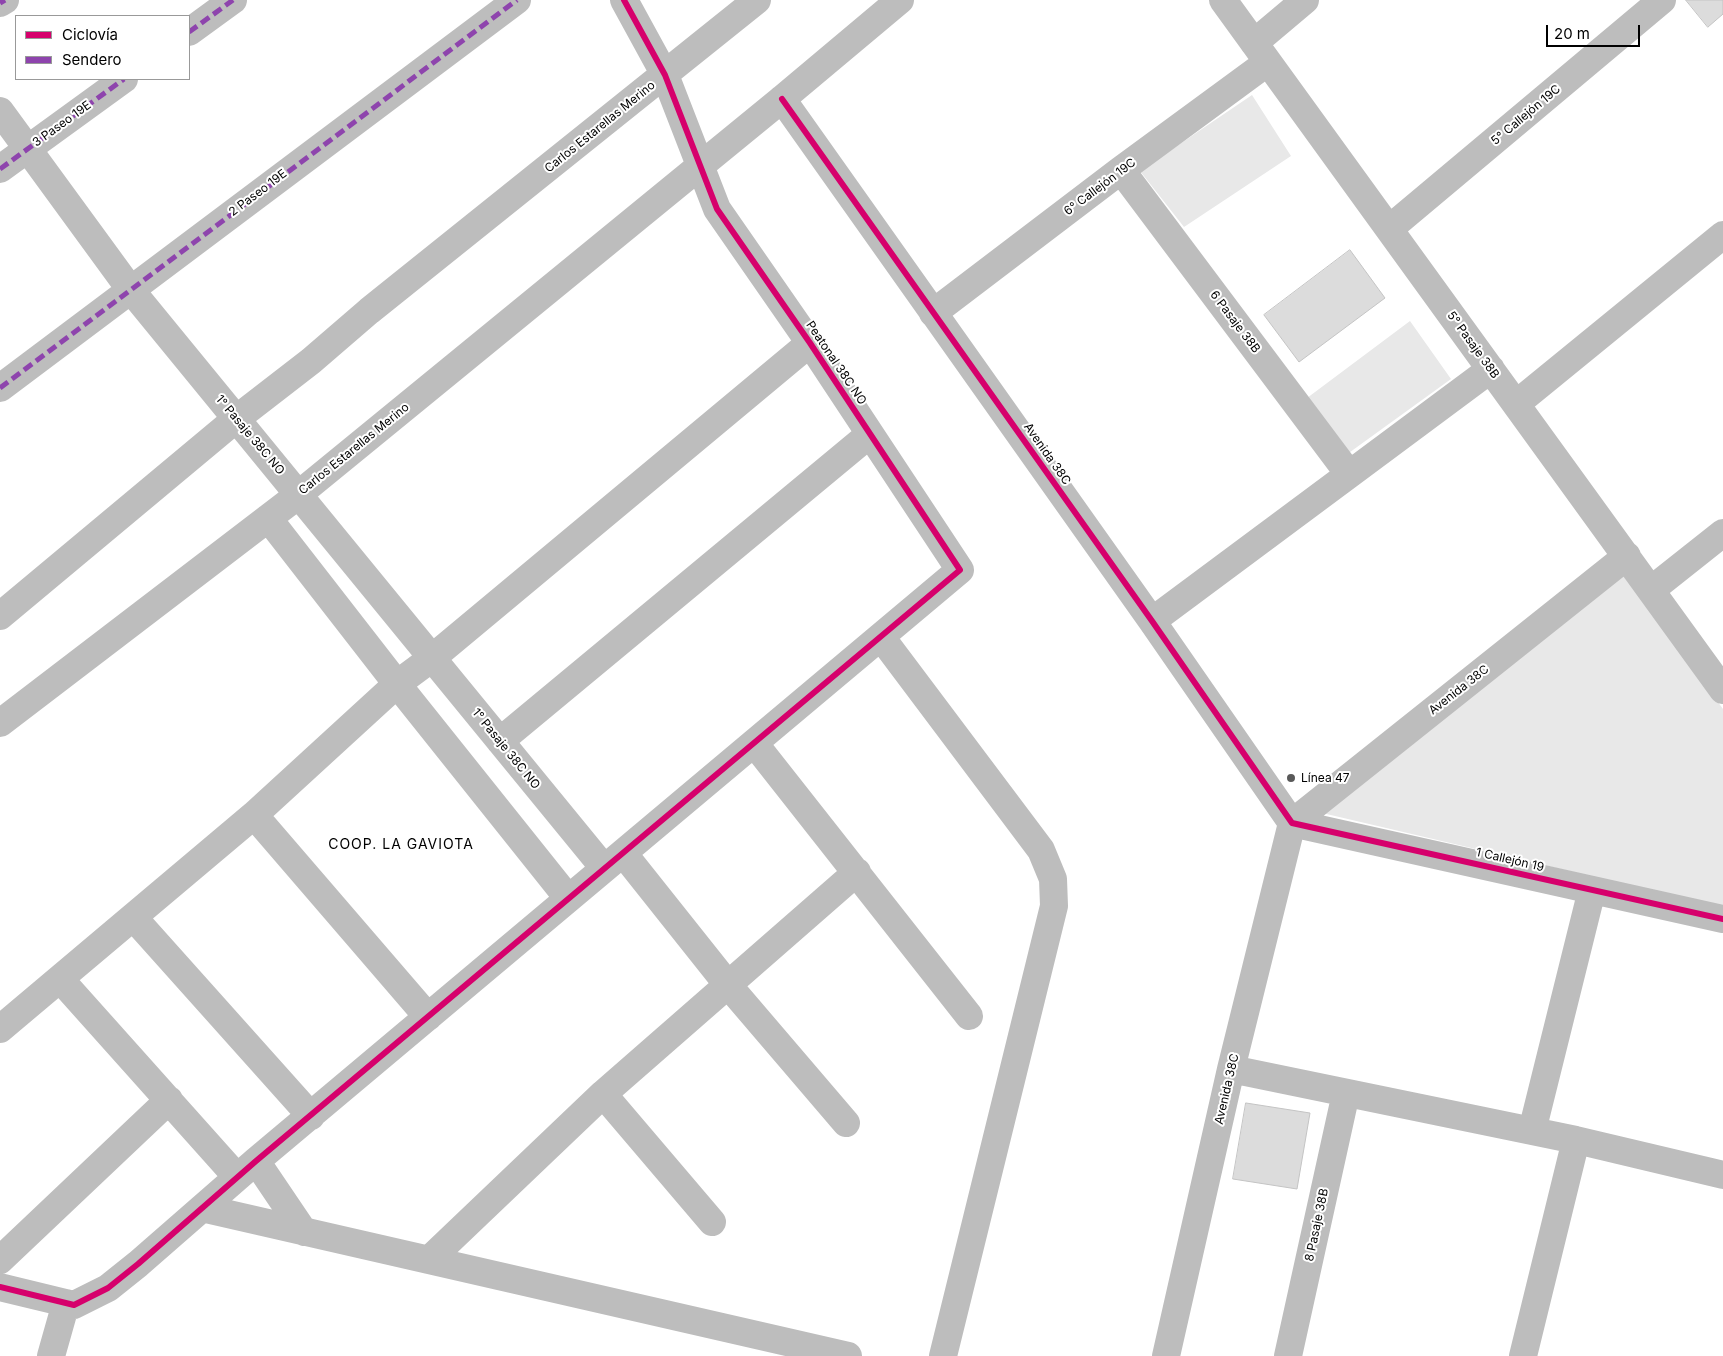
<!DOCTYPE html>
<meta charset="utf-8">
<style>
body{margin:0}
#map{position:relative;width:1723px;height:1356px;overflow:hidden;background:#fff;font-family:Inter,sans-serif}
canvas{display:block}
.legend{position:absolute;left:15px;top:15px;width:175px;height:65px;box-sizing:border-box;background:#fff;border:1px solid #999;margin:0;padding:6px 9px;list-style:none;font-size:15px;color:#000}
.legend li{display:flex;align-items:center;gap:10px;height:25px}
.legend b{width:25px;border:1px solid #999}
.scale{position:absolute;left:1546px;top:25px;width:94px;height:22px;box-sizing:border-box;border:2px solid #000;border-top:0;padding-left:6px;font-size:15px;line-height:18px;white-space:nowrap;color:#000;-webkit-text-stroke:4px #fff;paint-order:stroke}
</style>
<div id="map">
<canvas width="1723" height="1356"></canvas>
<ul class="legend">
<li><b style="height:6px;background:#d6006c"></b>Ciclovía</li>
<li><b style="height:6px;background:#8e44ad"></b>Sendero</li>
</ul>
<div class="scale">20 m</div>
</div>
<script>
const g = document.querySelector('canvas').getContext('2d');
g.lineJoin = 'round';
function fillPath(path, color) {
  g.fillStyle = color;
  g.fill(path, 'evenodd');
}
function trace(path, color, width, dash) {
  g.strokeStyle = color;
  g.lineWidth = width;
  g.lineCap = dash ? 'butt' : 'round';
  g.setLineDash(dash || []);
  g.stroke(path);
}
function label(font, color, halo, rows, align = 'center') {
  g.font = font + ' Inter,sans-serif';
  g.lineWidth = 4;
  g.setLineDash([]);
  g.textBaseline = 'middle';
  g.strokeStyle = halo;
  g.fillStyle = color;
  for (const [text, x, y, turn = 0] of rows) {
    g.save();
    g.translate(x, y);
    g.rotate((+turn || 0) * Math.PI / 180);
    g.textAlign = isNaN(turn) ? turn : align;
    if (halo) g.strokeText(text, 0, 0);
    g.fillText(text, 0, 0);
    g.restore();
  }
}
const green = new Path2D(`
 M1252,95l39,61 -107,71 -44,-56z
 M1410,321l41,58 -105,76 -43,-54z
 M1623,572l100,137v198l-405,-95z`);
const building = new Path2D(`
 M1686,0h37v14l-15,13z
 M1350,250l35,48 -86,64 -35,-47z
 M1246,1103l64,10 -13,76 -64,-10z`);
const minor = new Path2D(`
 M1223,0l500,690
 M0,3l5,-3
 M189,32l44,-32
 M1254,43l51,-43
 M782,99l370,522 140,202 431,96
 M0,111l130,178 474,579
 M0,169l124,-90
 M1121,170l228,304
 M1389,229l273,-229
 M933,313l188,-143 147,-108
 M0,388l517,-388
 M1516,404l207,-169
 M268,518l129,166 171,214
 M1651,590l72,-57
 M0,616l236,-197 75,-58 58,-50 388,-311
 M1152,621l339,-252
 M881,637l160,213 12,29 1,27 -111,450
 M0,723l288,-220 494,-404 118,-99
 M500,741l370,-307
 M754,743l215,273
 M254,815l174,202
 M623,853l105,132 118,138
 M133,917l178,199
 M60,979l177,198
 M0,1029l254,-214 143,-131 35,-26 378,-315
 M1231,1069l345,71 147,35
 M603,1094l109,128
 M1532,1131l60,-241
 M256,1161l48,71
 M202,1208l646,148
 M430,1259l173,-165 254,-222
 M0,1260l169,-160
 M0,1287l74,18 34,-17 30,-24 118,-103 704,-591 -150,-227 -93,-134 -52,-134 -41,-75
 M51,1356l15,-53
 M1166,1356l65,-287 61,-246 335,-267
 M1288,1356l58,-263
 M1523,1356l53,-216`);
const quiet = new Path2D(`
 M0,3l5,-3
 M189,32l44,-32
 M0,169l124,-90
 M0,388l517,-388`);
const cycleway = new Path2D(`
 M782,99l370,522 140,202 431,96
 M0,1287l74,18 34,-17 30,-24 118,-103 704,-591 -150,-227 -93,-134 -52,-134 -41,-75`);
const markers = [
 [1291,778,5,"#595959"]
];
const streetNames = [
 ["5° Callejón 19C",1526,115,-40],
 ["3 Paseo 19E",62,124,-36],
 ["Carlos Estarellas Merino",600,127,-39],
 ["6° Callejón 19C",1100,187,-37],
 ["2 Paseo 19E",258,193,-37],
 ["6 Pasaje 38B",1235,322,53],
 ["5° Pasaje 38B",1473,345,54],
 ["Peatonal 38C NO",836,363,56],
 ["1° Pasaje 38C NO",250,435,50],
 ["Carlos Estarellas Merino",354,449,-39],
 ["Avenida 38C",1047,454,55],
 ["Avenida 38C",1459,690,-38],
 ["1° Pasaje 38C NO",506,749,51],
 ["1 Callejón 19",1510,860,13],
 ["Avenida 38C",1227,1089,-77],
 ["8 Pasaje 38B",1317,1225,-78]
];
const poiNames = [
 ["Línea 47",1301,778]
];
const neighbourhoodNames = [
 ["COOP. LA GAVIOTA",401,845]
];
fillPath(green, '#e8e8e8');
fillPath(building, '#dcdcdc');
trace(building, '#c4c4c4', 1);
trace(minor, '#bdbdbd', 28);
trace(quiet, '#8e44ad', 5, [10, 5]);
trace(cycleway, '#d6006c', 6);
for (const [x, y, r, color] of markers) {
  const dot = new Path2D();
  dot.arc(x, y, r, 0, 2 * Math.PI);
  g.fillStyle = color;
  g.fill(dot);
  trace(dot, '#fff', 2);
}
label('12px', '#000', '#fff', streetNames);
label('12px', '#000', '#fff', poiNames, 'left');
g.letterSpacing = '1px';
label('14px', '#000', '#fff', neighbourhoodNames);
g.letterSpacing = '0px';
</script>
